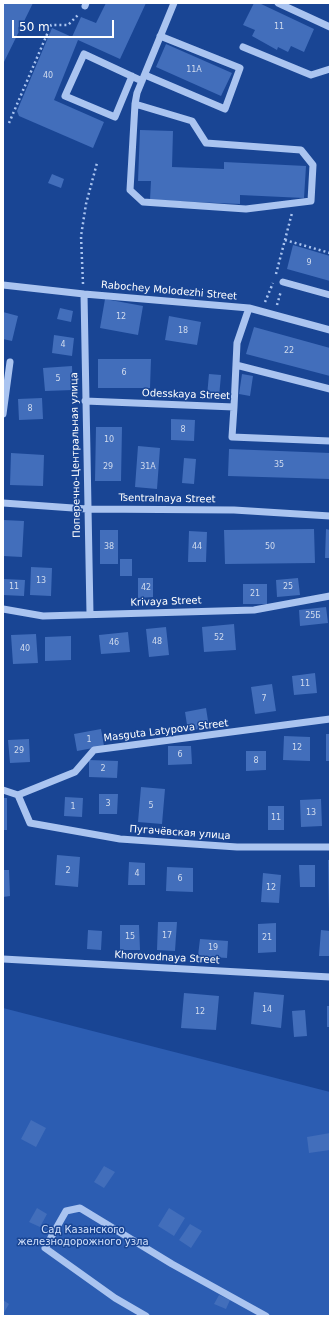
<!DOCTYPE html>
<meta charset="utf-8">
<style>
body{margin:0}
#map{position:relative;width:333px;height:1319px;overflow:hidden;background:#194594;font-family:"DejaVu Sans",sans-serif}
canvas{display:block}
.frame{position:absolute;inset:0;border:4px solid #fff;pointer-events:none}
.scale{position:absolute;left:12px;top:20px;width:102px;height:18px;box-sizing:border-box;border:2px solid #fff;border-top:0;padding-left:5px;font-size:12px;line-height:14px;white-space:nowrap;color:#fff;-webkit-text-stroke:3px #194594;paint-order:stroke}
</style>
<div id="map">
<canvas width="333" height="1319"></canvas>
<div class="frame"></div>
<div class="scale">50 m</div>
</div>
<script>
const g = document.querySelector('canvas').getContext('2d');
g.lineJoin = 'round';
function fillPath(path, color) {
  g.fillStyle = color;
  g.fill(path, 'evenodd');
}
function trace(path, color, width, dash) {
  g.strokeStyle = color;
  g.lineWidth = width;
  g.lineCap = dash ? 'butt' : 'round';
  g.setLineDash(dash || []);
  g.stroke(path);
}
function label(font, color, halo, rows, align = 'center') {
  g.font = font + ' "DejaVu Sans",sans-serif';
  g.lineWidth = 3;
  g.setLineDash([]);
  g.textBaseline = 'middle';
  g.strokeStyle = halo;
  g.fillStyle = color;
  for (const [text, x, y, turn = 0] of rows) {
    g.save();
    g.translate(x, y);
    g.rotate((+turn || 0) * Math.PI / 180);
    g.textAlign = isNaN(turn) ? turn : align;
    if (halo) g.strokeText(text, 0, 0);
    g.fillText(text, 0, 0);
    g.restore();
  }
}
const green = new Path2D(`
 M3,1008l327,84v224h-327z`);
const building = new Path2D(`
 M3,3h30l-30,61z
 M106,3h40l-26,56 -42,-19 -24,60 50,22 -11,26 -74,-32 -2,-5 35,-83 20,9 9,-20 15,6z
 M254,3h5l55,26 -10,23 -13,-6 -3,6 -10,-5 -1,3 -25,-14 3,-6 -12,-5z
 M166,44l66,29 -11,23 -65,-29z
 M140,130l33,1 -1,36 52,2v-7l82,4 -2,32 -64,-3v9l-90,-4 1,-19h-13z
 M52,174l12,5 -3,9 -13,-5z
 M293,245l37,11v25l-43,-12z
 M105,299l38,7 -5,29 -38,-7z
 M60,308l13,3 -2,11 -14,-3z
 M3,312l15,4 -6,25 -9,-2z
 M169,316l32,6 -4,23 -32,-5z
 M254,327l76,21v28l-84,-22z
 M54,335l20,3 -2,18 -20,-3z
 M98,359h53l-1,29h-52z
 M72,366l1,24 -28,1 -2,-23z
 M209,374l12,1 -2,22 -12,-1z
 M242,374l11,2 -3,20 -11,-2z
 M42,398l1,21 -24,1 -1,-21z
 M171,419l24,1 -1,21 -23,-1z
 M96,427h26l-1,54h-26z
 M138,446l22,2 -3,41 -22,-2z
 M229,449l101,4v26l-102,-3z
 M11,453l33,2 -1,31 -33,-1z
 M184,458l12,1 -2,25 -12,-1z
 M3,520l21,1 -2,36 -19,-1z
 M314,529l1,34 -90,1 -1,-34z
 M326,529l4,1v28h-5z
 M100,530h18v34h-18z
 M189,531l18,1 -1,30h-18z
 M120,559h12v17h-12z
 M31,567l21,1 -1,28 -21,-1z
 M138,578h15v19l-15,1z
 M298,578l2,17 -23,2 -1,-17z
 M4,579l21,1 -1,16 -21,-1z
 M243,584h24v20h-24z
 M326,607l2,16 -28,3 -1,-16z
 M234,624l2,26 -32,2 -2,-25z
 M166,627l3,28 -20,2 -3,-28z
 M128,632l2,20 -29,2 -2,-19z
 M36,634l2,29 -25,1 -2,-29z
 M71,636v24l-26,1v-24z
 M315,673l2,20 -23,2 -2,-19z
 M272,684l4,27 -21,3 -4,-27z
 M206,708l3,19 -21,4 -3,-19z
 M101,729l3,17 -27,5 -3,-17z
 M326,734h4v27h-4z
 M284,736l26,1v24l-27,-1z
 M29,739l1,23 -20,1 -2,-23z
 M168,746h23l1,18 -24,1z
 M246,751h20v19l-20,1z
 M89,760l29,1 -1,17 -28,-1z
 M141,787l24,2 -3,35 -24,-2z
 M99,794h19l-1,20h-18z
 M65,797l18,1 -1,19 -18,-1z
 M3,798h4v32h-4z
 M321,799l1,27 -21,1 -1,-27z
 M268,806h16v24h-16z
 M57,855l23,2 -2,30 -23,-2z
 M328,860h2v54h-1z
 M129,862l16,1v22h-17z
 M299,865h16v22h-15z
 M167,867l26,1v24l-27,-1z
 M3,870h6l1,26 -7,1z
 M263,873l18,2 -2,28 -18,-1z
 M158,922h19l-2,29 -18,-1z
 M276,923v29l-18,1v-29z
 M120,925h19l1,25h-20z
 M88,930l14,1 -1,19 -14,-1z
 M321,930l9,1v25h-11z
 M200,939l28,2 -1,17 -29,-2z
 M254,992l30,3 -3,33 -30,-4z
 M184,993l35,3 -3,34 -35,-2z
 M327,1006h3v21h-3z
 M305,1010l2,26 -13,1 -2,-26z
 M31,1120l15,8 -10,19 -15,-8z
 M330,1133v17l-21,3 -2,-16z
 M104,1166l11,6 -11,16 -10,-6z
 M37,1208l10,6 -7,13 -11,-5z
 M169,1208l16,10 -11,18 -16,-10z
 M190,1224l12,7 -11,17 -12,-8z
 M219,1295l11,5 -4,9 -12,-5z
 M3,1300l6,4 -6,10z`);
const path = new Path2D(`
 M9,123l42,-98h17l11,-11
 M285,240l45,13
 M276,274l16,-61
 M83,284l-2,-48 5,-32 11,-41
 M265,302l8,-19
 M277,305l4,-14`);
const minor = new Path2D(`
 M278,3l52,24
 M85,6l1,-3
 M243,47l68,28 19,-6
 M145,75l80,34 15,-41 -80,-32
 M132,76l-17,41 -50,-21 19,-42 58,27
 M135,104l-5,86 13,12 103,7 65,-8 2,-36 -12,-15 -95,-7 -14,-22 -57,-17 2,-11 37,-90
 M283,282l47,13
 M3,285l81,9 165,14 81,22
 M84,294l6,320
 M236,365l94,24
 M85,401l149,6 3,-64 12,-35
 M234,407l-2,30 98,4
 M3,414l7,-52
 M3,503l84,6 147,1 96,6
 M3,609l40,7 211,-6 76,-14
 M3,790l15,5
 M18,795l12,28 90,16 117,8h93
 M18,795l57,-23 19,-22 236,-31
 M3,959l327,18
 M146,1316l-31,-18 -70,-50 21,-37 14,-3 92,56 94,52`);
const numberNames = [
 ["11",279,27],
 ["11А",194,70],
 ["40",48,76],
 ["9",309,263],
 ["12",121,317],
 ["18",183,331],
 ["4",63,345],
 ["22",289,351],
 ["6",124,373],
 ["5",58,379],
 ["8",30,409],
 ["8",183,430],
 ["10",109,440],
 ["35",279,465],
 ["29",108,467],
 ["31А",148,467],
 ["38",109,547],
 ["44",197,547],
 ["50",270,547],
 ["13",41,581],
 ["11",14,587],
 ["25",288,587],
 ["42",146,588],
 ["21",255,594],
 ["25Б",313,616],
 ["52",219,638],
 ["48",157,642],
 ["46",114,643],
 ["40",25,649],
 ["11",305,684],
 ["7",264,699],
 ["1",89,740],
 ["12",297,748],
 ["29",19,751],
 ["6",180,755],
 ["8",256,761],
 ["2",103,769],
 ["3",108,804],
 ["5",151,806],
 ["1",73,807],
 ["13",311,813],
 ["11",276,818],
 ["2",68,871],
 ["4",137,874],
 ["6",180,879],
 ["12",271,888],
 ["17",167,936],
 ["15",130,937],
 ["21",267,938],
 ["19",213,948],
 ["14",267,1010],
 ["12",200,1012]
];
const streetNames = [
 ["Rabochey Molodezhi Street",169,291,5],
 ["Odesskaya Street",186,395,2],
 ["Поперечно-Центральная улица",76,455,-91],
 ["Tsentralnaya Street",167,499,1],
 ["Krivaya Street",166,602,-2],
 ["Masguta Latypova Street",166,731,-7],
 ["Пугачёвская улица",180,833,4],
 ["Khorovodnaya Street",167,958,3]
];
const parkNames = [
 ["Сад Казанского",83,1230],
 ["железнодорожного узла",83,1242]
];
fillPath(green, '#2c5db2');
fillPath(building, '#426ebb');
trace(path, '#aac4f0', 2.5, [2, 3]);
trace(minor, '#aac4f0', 7);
label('8px', '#d0dbee', null, numberNames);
label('10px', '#fff', '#194594', streetNames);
label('10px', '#d1e0fb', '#194594', parkNames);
</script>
